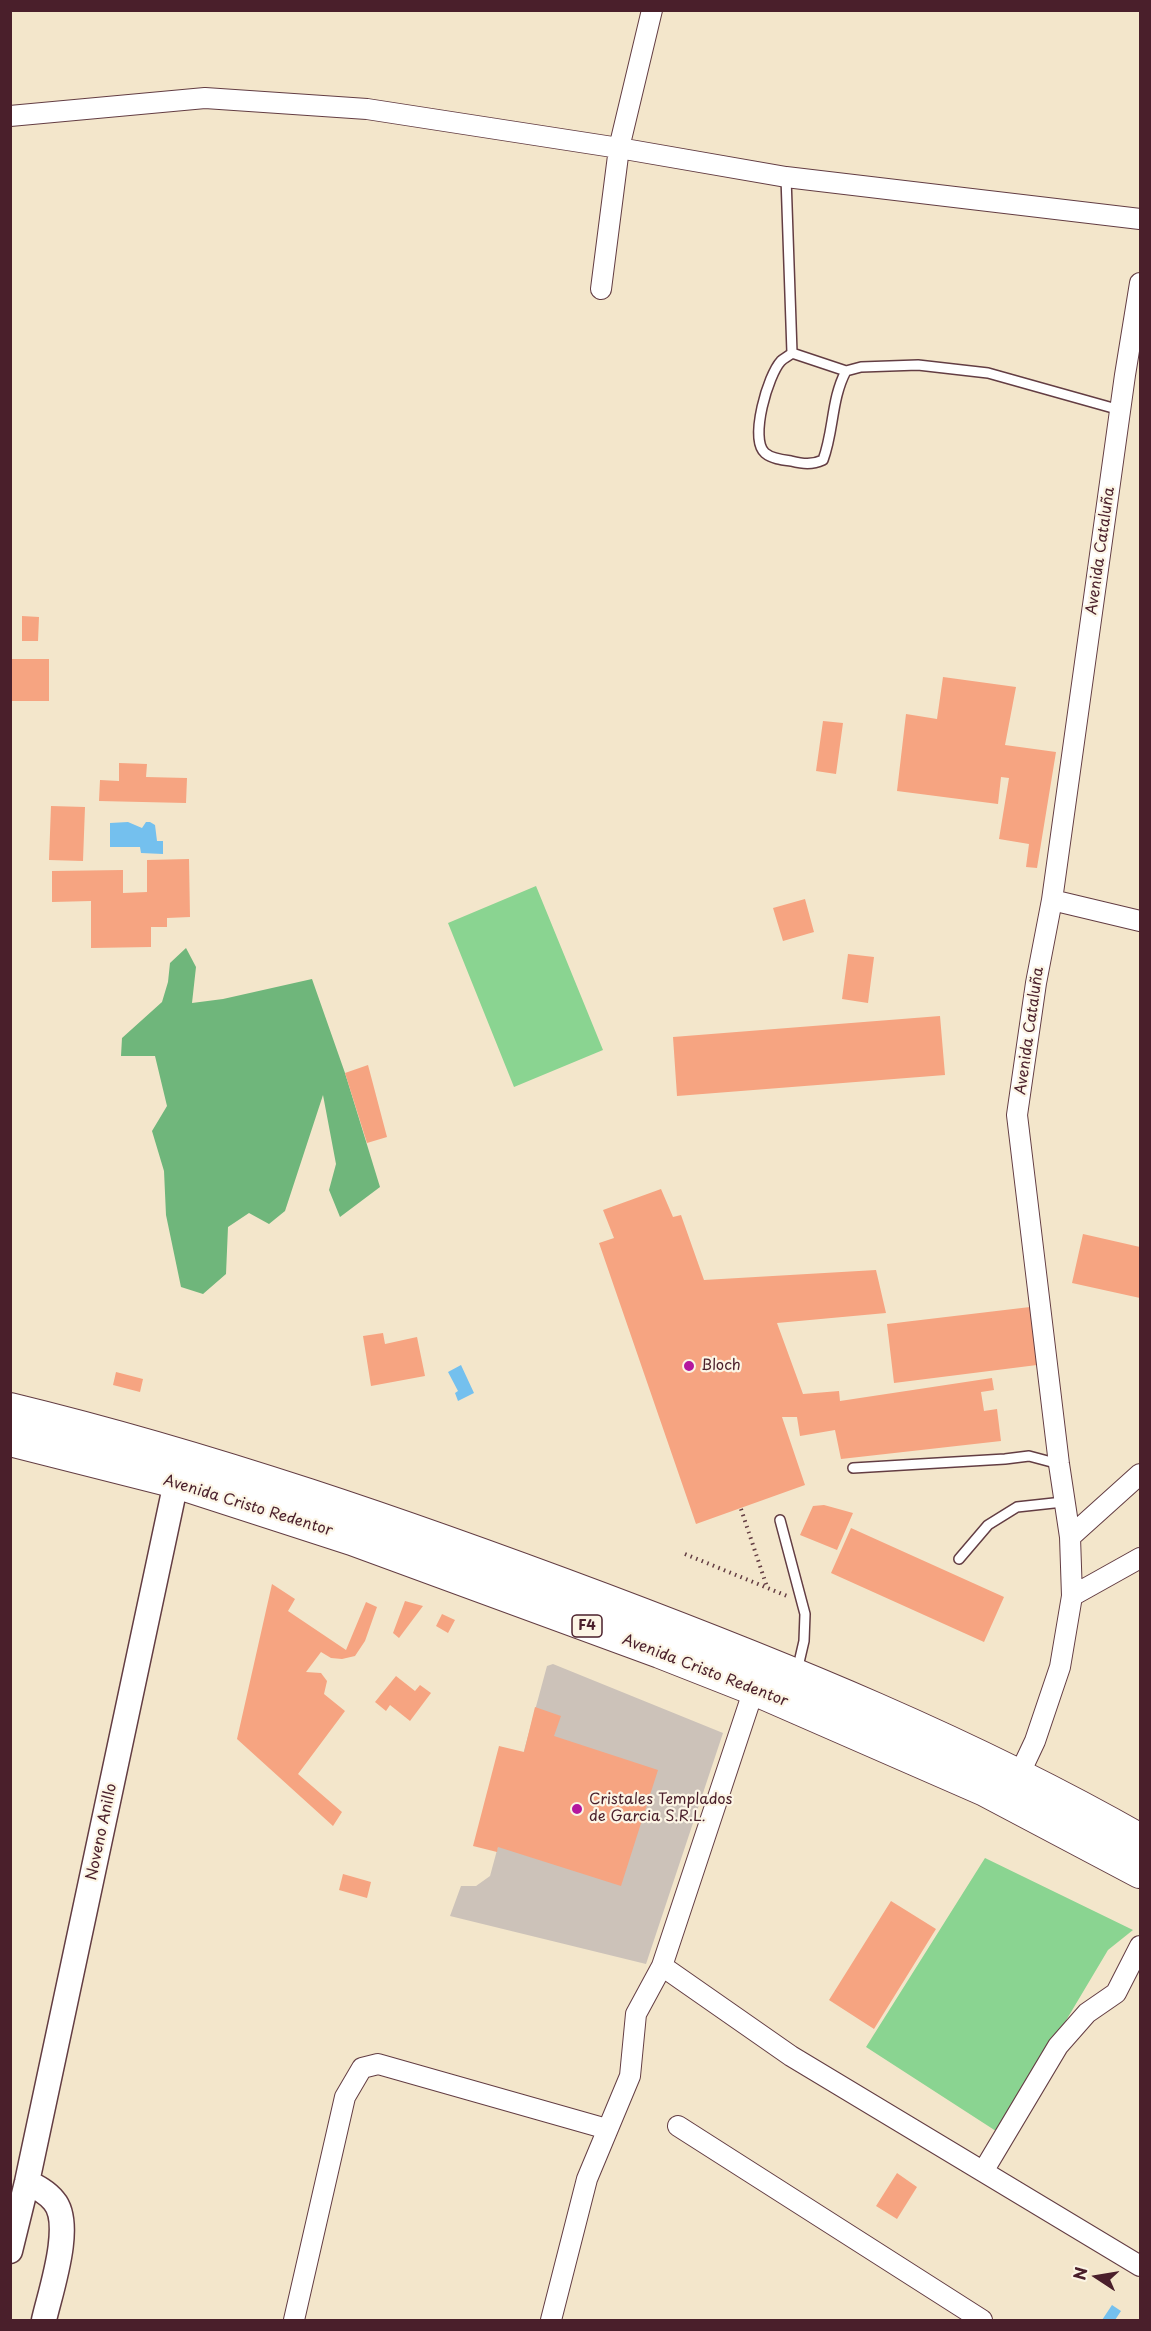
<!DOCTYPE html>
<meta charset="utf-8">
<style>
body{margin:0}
#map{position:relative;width:1151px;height:2331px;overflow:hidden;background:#f3e6cb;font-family:"Playpen Sans",sans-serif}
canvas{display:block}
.frame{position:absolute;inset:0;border:12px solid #4a1f2b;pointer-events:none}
.north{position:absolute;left:1067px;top:2247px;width:60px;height:60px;-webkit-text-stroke:4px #fcf5e5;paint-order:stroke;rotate:282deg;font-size:16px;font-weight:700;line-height:24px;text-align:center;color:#4a1f2b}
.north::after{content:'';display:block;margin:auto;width:21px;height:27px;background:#4a1f2b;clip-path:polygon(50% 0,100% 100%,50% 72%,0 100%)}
</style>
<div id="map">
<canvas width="1151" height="2331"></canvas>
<div class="frame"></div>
<div class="north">N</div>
</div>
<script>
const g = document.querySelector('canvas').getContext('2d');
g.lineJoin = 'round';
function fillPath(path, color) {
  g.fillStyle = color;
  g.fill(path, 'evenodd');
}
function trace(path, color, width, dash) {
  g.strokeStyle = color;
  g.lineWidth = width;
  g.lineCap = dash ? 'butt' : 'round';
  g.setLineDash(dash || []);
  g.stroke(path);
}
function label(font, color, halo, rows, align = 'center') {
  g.font = font + ' "Playpen Sans",sans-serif';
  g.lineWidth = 4.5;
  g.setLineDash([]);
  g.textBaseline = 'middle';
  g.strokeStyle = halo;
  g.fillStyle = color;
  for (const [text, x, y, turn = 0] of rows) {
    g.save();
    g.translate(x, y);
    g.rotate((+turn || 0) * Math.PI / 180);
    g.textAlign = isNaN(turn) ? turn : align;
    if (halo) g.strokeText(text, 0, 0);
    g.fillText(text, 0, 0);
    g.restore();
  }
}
const industrial = new Path2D(`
 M553,1664l170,69 -77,231 -196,-48 11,-30h15l14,-10 57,-210z`);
const green = new Path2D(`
 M536,886l67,164 -89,37 -66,-164z
 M985,1858l148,72 -25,20 -109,183 -133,-86z`);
const forest = new Path2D(`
 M186,948l10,19 -4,36 31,-4 89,-20 33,94 35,114 -40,30 -11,-27 7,-26 -13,-69 -38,116 -16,13 -20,-11 -21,14 -2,47 -23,20 -22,-7 -15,-72 -2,-44 -12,-40 15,-25 -12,-50h-34l1,-18 40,-36 6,-20 2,-19z`);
const water = new Path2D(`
 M128,822l14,6 4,-6h4l5,3 2,16h6v13l-22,-1 -1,-6h-30v-24z
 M461,1365l13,28 -16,8 -3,-8 3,-2 -10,-19z
 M1112,2305l9,6 -6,9h-13z`);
const building = new Path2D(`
 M22,616l17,1 -1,24h-16z
 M12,659h37v42h-37z
 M943,677l73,10 -11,58 51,7 -19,116 -11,-1 3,-23 -30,-5 10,-61 -8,-1 -3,27 -101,-13 9,-77 31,5z
 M823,721l20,2 -7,51 -20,-3z
 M119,763l28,1 -1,13 41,1 -1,25 -87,-2 1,-21 19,1z
 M51,806l34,1 -2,54 -34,-1z
 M189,859l1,58 -23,1v9h-16v20l-60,1v-47l-39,1v-31l71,-1v23l24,-1v-32z
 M805,899l9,33 -31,9 -10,-33z
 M848,954l26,3 -6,46 -26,-4z
 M940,1016l5,59 -268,21 -4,-59z
 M368,1065l19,72 -20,6 -22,-70z
 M661,1189l12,28 8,-2 23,65 172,-10 10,43 -109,10 26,71 36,-3 1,10 152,-23 2,12 -13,2 3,19 13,-2 4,32 -160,18 -6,-29 -35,6 -3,-19h-15l23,68 -109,39 -97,-281 15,-5 -11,-28z
 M1083,1234l57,13v51l-68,-15z
 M1030,1307l7,58 -143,18 -7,-59z
 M383,1333l2,11 32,-7 8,39 -54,10 -8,-50z
 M116,1372l27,7 -3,13 -27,-7z
 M824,1505l29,8 -16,37 -37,-15 13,-29z
 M851,1528l153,69 -20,45 -153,-69z
 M272,1584l23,15 -7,12 58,39 20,-48 11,5 -12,34 -10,15 -13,3 -11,-1 -10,-6 -15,20 15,1 6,8 -3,13 21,17 -47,63 44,38 -9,14 -96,-87z
 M405,1601l18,5 -24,32 -6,-5z
 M442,1614l13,6 -7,13 -12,-7z
 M396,1676l19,15 5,-6 11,8 -21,28 -20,-16 -4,6 -11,-9z
 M535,1707l26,9 -7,20 104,34 -37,116 -123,-39 -1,5 -24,-6 26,-100 25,6z
 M343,1874l28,8 -4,16 -28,-8z
 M891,1901l45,28 -62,100 -45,-29z
 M897,2173l20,14 -20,32 -21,-13z`);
const path = new Path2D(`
 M741,1509l26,78
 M685,1554l102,42`);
const service = new Path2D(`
 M786,177l6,176
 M846,371c-15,28 -12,60 -23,89 -11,5 -20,4 -32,1 -8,-1 -19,-2 -26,-8 -16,-14 3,-78 16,-92 3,-3 8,-5 11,-8l54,18 15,-4 57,-2 70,8 132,37
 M853,1468l152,-9 24,-3 30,8
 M780,1520l25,94 -1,27 -7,30
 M959,1559l29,-34 29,-18 46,-5`);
const minor = new Path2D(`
 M10,116l195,-18 162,11 252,39 167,29 354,42
 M601,289l18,-141 33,-138
 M1052,900l88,21
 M1070,1537l70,-63
 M1072,1596l68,-38
 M1019,1775l16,-34 25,-74 12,-71 -2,-59 -11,-73 -42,-349 19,-132 16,-83 73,-525 15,-92
 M662,1966l129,90 349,210
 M678,2126l304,194
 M984,2170l74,-124 29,-33 29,-20 24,-47
 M294,2320l51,-223 17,-29 16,-4 229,65
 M551,2320l36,-141 43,-103 6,-62 26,-48 92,-277`);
const tertiary = new Path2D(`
 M27,2182c10,5 20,10 27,19 20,23 -4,92 -10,119
 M10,2251l17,-69 149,-700`);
const trunk = new Path2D(`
 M10,1409c202,49 397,117 592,190 183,69 368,144 538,241
 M10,1440l166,42 176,57 308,113 94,37 231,101 155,82`);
const markers = [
 [689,1366,6,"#b5179e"],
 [577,1809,6,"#b5179e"]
];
const shields = [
 [587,1626,30]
];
const shieldNames = [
 ["F4",587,1626]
];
const streetNames = [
 ["Avenida Cataluña",1101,551,-82],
 ["Avenida Cataluña",1030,1031,-82],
 ["Avenida Cristo Redentor",248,1506,17],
 ["Avenida Cristo Redentor",705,1671,21],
 ["Noveno Anillo",102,1832,-78]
];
const poiNames = [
 ["Bloch",701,1366],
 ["Cristales Templados",589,1800],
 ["de Garcia S.R.L.",589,1817]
];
fillPath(industrial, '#ccc2b9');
fillPath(green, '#8ad491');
fillPath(forest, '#6fb67b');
fillPath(water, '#74c0ee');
fillPath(building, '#f6a481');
trace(service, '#633d43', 12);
trace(minor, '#633d43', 22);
trace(tertiary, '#633d43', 27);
trace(trunk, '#633d43', 34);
trace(path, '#633d43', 4, [1.5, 4.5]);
trace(service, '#fff', 9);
trace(minor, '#fff', 20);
trace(tertiary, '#fff', 24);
trace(trunk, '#fff', 32);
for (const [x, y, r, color] of markers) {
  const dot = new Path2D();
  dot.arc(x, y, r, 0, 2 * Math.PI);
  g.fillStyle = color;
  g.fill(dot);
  trace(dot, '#fcf5e5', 2);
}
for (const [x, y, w] of shields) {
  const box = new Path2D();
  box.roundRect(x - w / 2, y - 11, w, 22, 4.5);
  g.fillStyle = '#fcf5e5';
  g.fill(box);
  trace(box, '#4a1f2b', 1.5);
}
label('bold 14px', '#4a1f2b', null, shieldNames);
label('15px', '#4a1f2b', '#fcf5e5', streetNames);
label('15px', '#4a1f2b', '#fcf5e5', poiNames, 'left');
</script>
